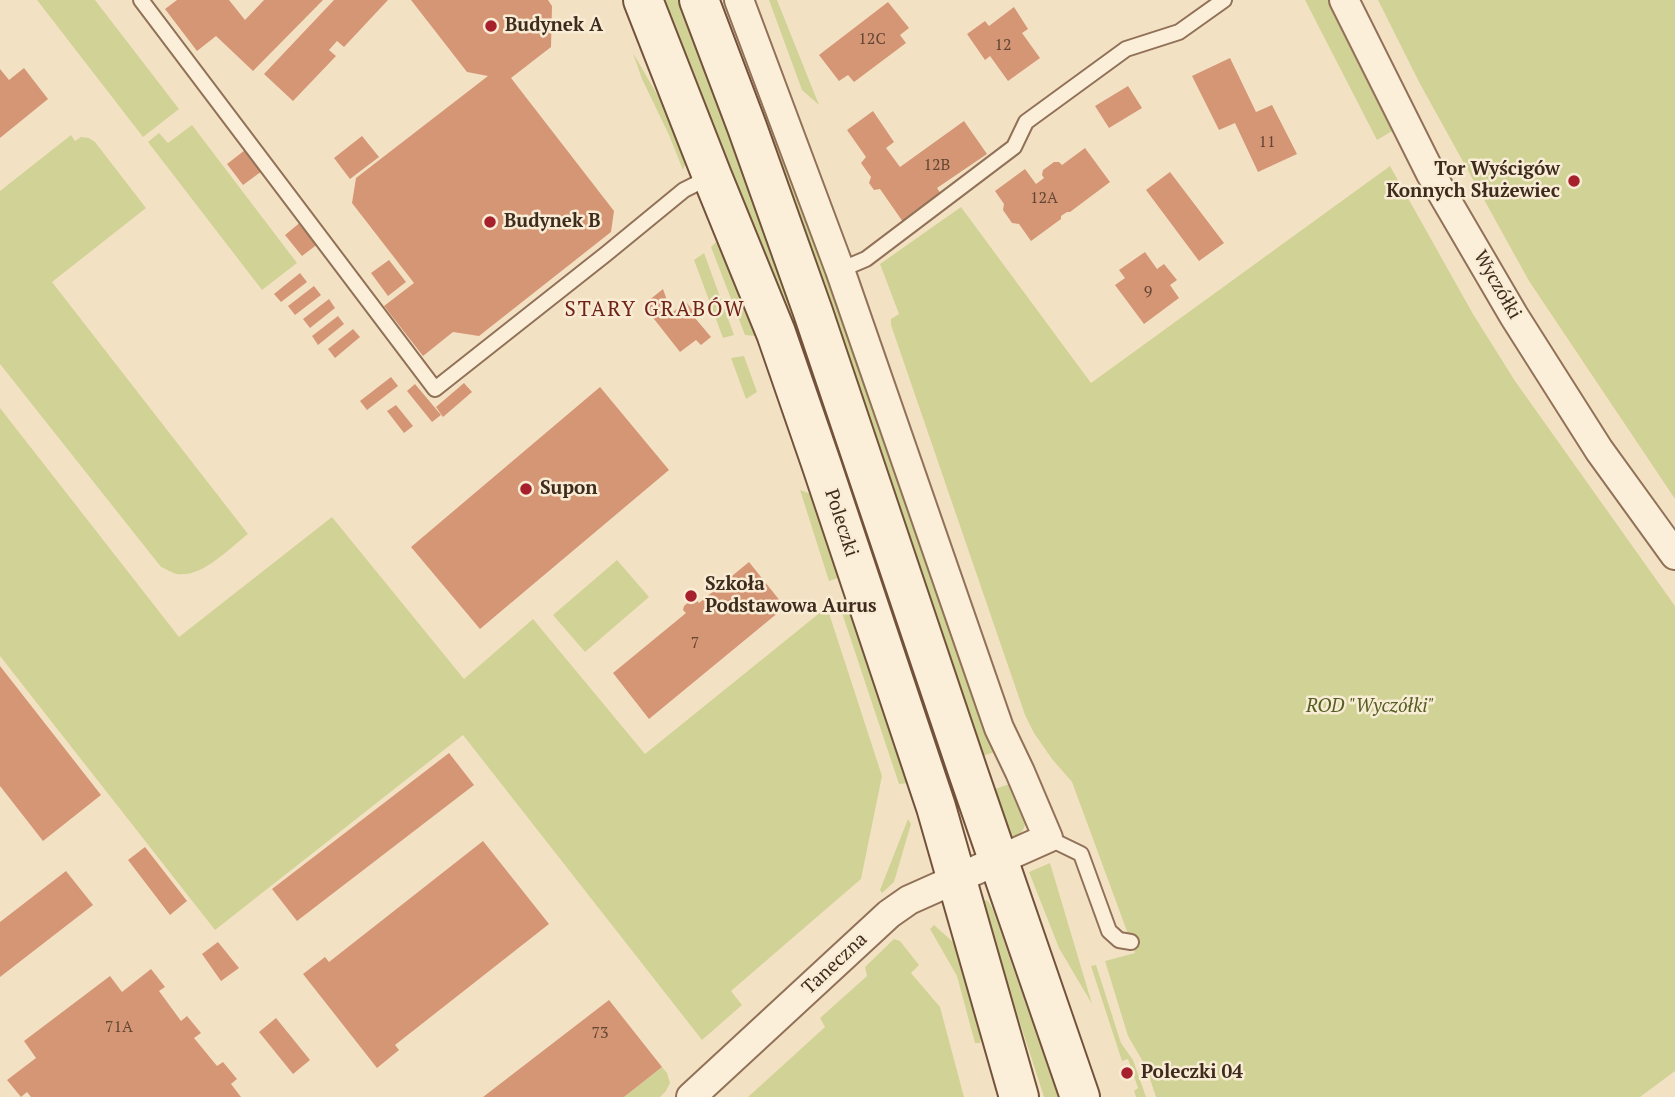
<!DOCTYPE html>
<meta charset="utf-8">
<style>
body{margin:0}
canvas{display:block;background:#f3e1c4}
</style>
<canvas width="1675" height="1097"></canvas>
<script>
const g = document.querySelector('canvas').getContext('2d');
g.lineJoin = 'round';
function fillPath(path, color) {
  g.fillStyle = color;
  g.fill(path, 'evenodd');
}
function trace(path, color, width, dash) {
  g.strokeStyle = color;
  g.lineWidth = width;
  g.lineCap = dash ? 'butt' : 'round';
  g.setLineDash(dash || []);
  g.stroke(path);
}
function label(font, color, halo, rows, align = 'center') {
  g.font = font + ' "PT Serif",serif';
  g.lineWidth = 5;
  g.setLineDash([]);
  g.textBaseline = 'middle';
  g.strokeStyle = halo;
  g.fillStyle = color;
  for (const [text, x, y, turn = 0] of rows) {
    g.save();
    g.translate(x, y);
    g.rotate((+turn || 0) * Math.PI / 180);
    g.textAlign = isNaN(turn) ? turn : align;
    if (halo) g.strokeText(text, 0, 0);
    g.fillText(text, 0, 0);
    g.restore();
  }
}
const green = new Path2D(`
 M37,0h58l84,109 -36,28z
 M660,0h18l19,38 67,178 187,552 -10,3z
 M769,0h8l42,105 -17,-15z
 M1305,0h26l63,130 -17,10z
 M1378,0h297v499l-146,-218 -110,-199z
 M633,53l28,48 25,61 -3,8 -14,-35 -27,-56z
 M773,117l224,634 -14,5 -219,-636z
 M192,125l105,138 -35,27 -114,-148 11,-9 9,10z
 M71,135l4,6 6,-4 8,1 6,4 51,66 -94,74 196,252c-18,14 -46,44 -71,40 -5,-1 -11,-5 -16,-7l-161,-203v-173z
 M1390,166l83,148 42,67 160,225v465l-35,26h-484l-10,-30 -18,-31 -23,-75 30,-8 -63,-171 -20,-23 -18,-26 -9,-18 -134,-390v-6l8,-5 -19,-50 81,-57 130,176z
 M718,240l37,91v5l-10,-1 -34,-88z
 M704,253l30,82 -11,3 -29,-78z
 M744,356l13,36 -11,7 -15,-41z
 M0,408l179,229 153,-120 132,162 69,-60 112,135 182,-147 55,169 -21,103 -130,112 11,14 -40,35 -239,-305 -248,195 -215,-274z
 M800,490l11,4 27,82v2l-9,3z
 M617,560l32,37 -64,55 -32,-37z
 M838,601h5l5,3 60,179 -9,1z
 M1012,783c6,17 27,49 -1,54l-16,-48z
 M908,819l3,5 -17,58 -12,11 -2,-3z
 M1050,863l42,141 -33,-56 -30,-76z
 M980,899l8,2 5,9 65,187h-14z
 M934,925l18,16 6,9 23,88 -1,5h-5l-18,-67 -27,-47z
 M894,939l6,2 19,24 -8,8 29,34 24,90h-216l77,-70 -5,-9 47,-42 -2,-9z
 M1096,965l25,78 12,17 13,37h-10l-2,-6 4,-3 -10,-29 -6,2 -31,-95z
 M662,1067l5,6 3,10 -4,8 -6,6h-36z`);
const building = new Path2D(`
 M177,0h52l16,20 19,-20h59l-70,71 -37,-35 -19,15 -32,-42z
 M334,0h54l-44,47 -7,-6 -8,9 7,6 -43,45 -29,-27z
 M411,0h137l4,6 -1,41 -40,31 103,133 -3,21 -132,104 -26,-4 -30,24 -39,-50 30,-23 -62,-80 4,-25 132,-102 -21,-4z
 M888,2l21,26 -9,7 6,8 -52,39 -6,-7 -9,6 -20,-26z
 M1014,7l14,22 -6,4 18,25 -32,23 -18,-25 -5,4 -18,-26 18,-13 4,5z
 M1230,58l26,54 16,-7 25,49 -39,18 -23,-49 -16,7 -27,-54z
 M24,68l24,31 -48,39v-69l9,11z
 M1128,86l14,22 -33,20 -14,-22z
 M873,111l21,31 -8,6 14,19 64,-46 23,33 -50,34 4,6 -38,28 -23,-33 -6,1 -5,-7 2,-6 -10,-14 5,-6 -19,-27z
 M362,136l17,21 -29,22 -16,-21z
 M1085,148l25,34 -40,30h-3l-6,4v3l-30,22 -12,-17 -7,-1 -9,-13 1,-6 -9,-13 30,-22 11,15 8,-6 -2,-3 1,-5 11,-8h5l3,3z
 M245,150l17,21 -19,14 -16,-21z
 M1170,172l54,71 -25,18 -53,-71z
 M302,221l17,22 -17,13 -17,-21z
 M1145,252l12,17 7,-5 13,16 -7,5 9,13 -35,26 -29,-39 10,-7 -6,-8z
 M389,260l17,22 -18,14 -17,-23z
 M300,273l7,9 -26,20 -7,-8z
 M314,286l7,9 -26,20 -7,-9z
 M663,289l6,17 4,6 13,-10 11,14 -2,2 16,19 -10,8 -5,-5 -16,12 -37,-47z
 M329,299l6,9 -25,20 -7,-9z
 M338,316l6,8 -26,21 -6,-9z
 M353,329l7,8 -25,21 -7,-9z
 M391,377l7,9 -31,24 -7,-9z
 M464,383l8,9 -29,25 -7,-10z
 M415,384l26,31 -9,7 -25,-31z
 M600,387l69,83 -189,159 -69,-82z
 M396,405l17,21 -9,7 -17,-22z
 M749,562l36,45 -136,112 -36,-46 73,-60 -3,-3 1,-4 8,-7h4l3,4z
 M0,666l101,129 -58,46 -43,-55z
 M449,753l25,32 -177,136 -25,-32z
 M483,841l66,83 -154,121 4,5 -22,18 -74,-94 22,-17 4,5z
 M145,847l42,54 -17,14 -42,-55z
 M66,871l27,34 -93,72v-55z
 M218,942l21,26 -18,13 -19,-27z
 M151,969l14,18 -6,4 22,30 6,-5 14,17 -7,5 23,28 6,-4 14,17 -6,5 10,13h-210l-4,-5 -6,5 -14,-17 29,-22 -12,-17 86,-65 12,16z
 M609,1000l53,67 -38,30h-141z
 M276,1018l34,42 -17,14 -34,-42z`);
const service = new Path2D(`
 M141,0l294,389 171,-135 78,-64 26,-13
 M840,270l26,-11 148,-112 12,-25 100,-73 53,-17 45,-32
 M1048,838l33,16 28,77 10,9 12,2`);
const minor = new Path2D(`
 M1344,0l87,174 83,142 85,134 76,105
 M691,1097l198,-183 20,-14 139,-62 -28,-66 -21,-44 -159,-458 -101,-270`);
const secondary = new Path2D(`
 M643,0l69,176 64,157 46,133 114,341 83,290
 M699,0l48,127 66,185 155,460 112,325`);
const markers = [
 [491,26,7,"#a7212c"],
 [1574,181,7,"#a7212c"],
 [490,222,7,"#a7212c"],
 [526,489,7,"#a7212c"],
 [691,596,7,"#a7212c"],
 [1127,1073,7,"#a7212c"]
];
const numberNames = [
 ["12C",872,39],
 ["12",1003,45],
 ["11",1267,142],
 ["12B",937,165],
 ["12A",1044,198],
 ["9",1148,292],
 ["7",695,643],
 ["71A",119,1027],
 ["73",600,1033]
];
const poiNames = [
 ["Budynek A",505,26],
 ["Tor Wyścigów",1560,170,"right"],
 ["Konnych Służewiec",1560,192,"right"],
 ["Budynek B",504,222],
 ["Supon",540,489],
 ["Szkoła",705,585],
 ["Podstawowa Aurus",705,607],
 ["Poleczki 04",1141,1073]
];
const streetNames = [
 ["Wyczółki",1497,285,60],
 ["Poleczki",841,523,72],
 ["Taneczna",835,964,-43]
];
const parkNames = [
 ["ROD \"Wyczółki\"",1370,707]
];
const neighbourhoodNames = [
 ["STARY GRABÓW",655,310]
];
fillPath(green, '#d1d396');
fillPath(building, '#d59676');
trace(service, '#917158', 18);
trace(minor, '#917158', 32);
trace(secondary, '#73523b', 42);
trace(service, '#fcefd9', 14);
trace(minor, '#fcefd9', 28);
trace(secondary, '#fcefd9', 38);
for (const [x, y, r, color] of markers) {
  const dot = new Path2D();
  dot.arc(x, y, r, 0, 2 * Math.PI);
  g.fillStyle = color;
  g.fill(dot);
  trace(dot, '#f9ecd5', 2.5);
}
label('16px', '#644633', null, numberNames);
label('bold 19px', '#3f2b1d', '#f9ecd5', poiNames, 'left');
label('19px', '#3f2b1d', '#f9ecd5', streetNames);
label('italic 19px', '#535e22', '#f9ecd5', parkNames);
g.letterSpacing = '2px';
label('21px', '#712318', '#f9ecd5', neighbourhoodNames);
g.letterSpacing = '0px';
</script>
